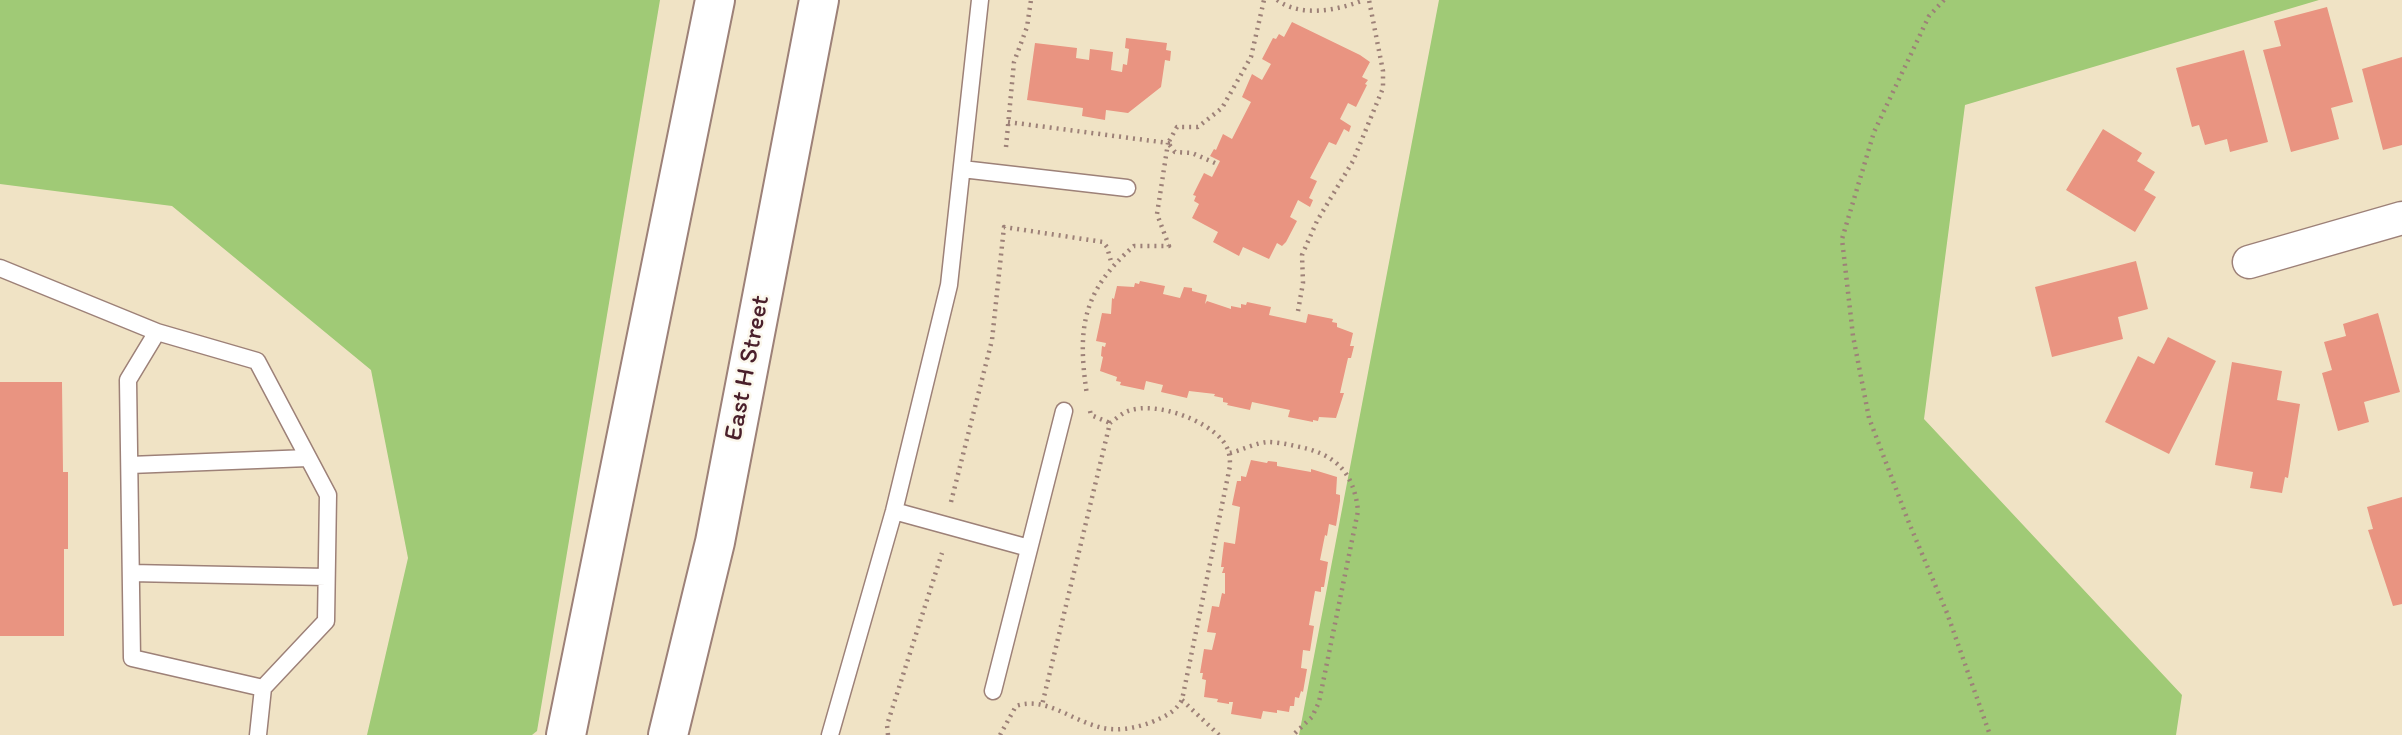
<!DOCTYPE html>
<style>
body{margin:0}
canvas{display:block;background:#f0e3c5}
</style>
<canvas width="2402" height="735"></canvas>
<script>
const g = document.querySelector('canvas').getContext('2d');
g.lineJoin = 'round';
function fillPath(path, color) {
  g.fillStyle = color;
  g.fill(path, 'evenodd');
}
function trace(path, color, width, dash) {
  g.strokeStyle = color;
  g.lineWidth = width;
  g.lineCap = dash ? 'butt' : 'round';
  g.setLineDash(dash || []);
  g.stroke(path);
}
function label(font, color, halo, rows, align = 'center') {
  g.font = font + ' Itim,sans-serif';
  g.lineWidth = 5;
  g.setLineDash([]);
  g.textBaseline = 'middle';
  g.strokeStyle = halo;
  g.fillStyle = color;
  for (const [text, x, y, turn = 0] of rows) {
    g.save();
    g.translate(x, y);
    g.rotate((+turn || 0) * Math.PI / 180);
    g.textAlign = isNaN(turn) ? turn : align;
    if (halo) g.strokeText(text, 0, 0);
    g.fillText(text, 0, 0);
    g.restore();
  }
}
const green = new Path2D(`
 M0,0h660l-123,731 -5,4h-165l41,-177 -37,-188 -199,-164 -172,-22z
 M1439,0h880l-354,105 -41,314 258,276 -6,40h-877z`);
const building = new Path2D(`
 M2327,7l26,95 -22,6 8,31 -48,13 -28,-102 18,-4 -7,-25z
 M1292,22l68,33 10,7 -8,15 6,3 -3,4 2,1 -11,22 -8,-4 -8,16 11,7 -2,6 -5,-3 -8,16 -7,-3 -19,36 7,3 -8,17 4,2 -3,7 -12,-7 -8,17 7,4 -11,21 -4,4 -5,-3 -8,16 -26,-12 -4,9 -26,-14 5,-10 -26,-14 7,-14 -5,-3 2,-5 -3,-1 11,-22 8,4 8,-16 -10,-5 4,-7 2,1 7,-16 9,5 19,-37 -9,-5 10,-23 10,6 9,-16 -9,-5 11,-21 3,1 3,-5 5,3z
 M1126,38l41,5 -1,7 5,1 -1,10 -5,-1 -4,27 -33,26 -22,-3 -1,10 -23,-4 1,-8 -56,-8 8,-57 42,5 -1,10 13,2 1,-11 23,3 -2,18 11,2 1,-8 4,1 2,-16 -4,-1z
 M2244,50l24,92 -38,10 -3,-13 -22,6 -6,-20 -7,2 -16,-59z
 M2402,57v88l-19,5 -21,-81z
 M2103,129l39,24 -5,8 18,11 -11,18 12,7 -21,35 -69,-42z
 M2136,261l12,48 -30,8 5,22 -71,18 -17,-70z
 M1140,281l25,5 -2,8 17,4 4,-11 8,1v3l15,4 -2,9 2,-3 24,8v-3l10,2v-4l5,1 1,-3 24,5 -2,8 37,8 2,-9 25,5 -1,3 5,1v4l16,6 -3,13h4l-3,12h-3l-8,35h4l-8,25 -17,-1 -1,4 -5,-1v2l-25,-5 2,-7 -38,-8 -2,8 -23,-5 1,-2 -5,-1v-4l-9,-2 1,-2 -26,-3 -2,7 -26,-6 2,-7 -17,-4 -2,9 -24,-5 1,-3 -5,-1 1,-4 -17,-6 3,-14 -2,-1 1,-10 3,1 1,-4 -10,-2 6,-28 9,1 1,-16 2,1 3,-13 17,1 1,-4 4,1z
 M2378,313l22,79 -36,10 5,20 -31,9 -16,-58 10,-3 -8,-28 22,-6 -3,-12z
 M2168,337l48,24 -47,93 -64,-32 33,-66 16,8z
 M2232,362l50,9 -5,29 23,4 -12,74 -3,-1 -3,16 -32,-5 3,-16 -38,-7z
 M0,382h62l1,90h5v77h-4v87h-64z
 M1251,460l16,3 1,-2 9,1v4l34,6v-3l26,8 -1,17 4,1v6l-4,25 -7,-2 -2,12 -2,-1 -5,25 8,2 -4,25h-3v5l-6,-1 -6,34 5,1 -4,25 -7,-1 -2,18 6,1 -4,23 -2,-1 -2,7 -4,-1 -1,9h-4l-1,6 -12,-2v3l-14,-2 -2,8 -30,-5 2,-12h-4v2l-12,-2 1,-3 -14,-2 2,-17 -4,-1 1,-6h-3l4,-24 8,1 4,-17 -9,-1 5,-26 7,1 3,-14 3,1v-21h-3l2,-6h-3l3,-25 11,2 5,-37 -8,-2 5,-24h4v-5l5,1z
 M2402,497v107l-9,2 -25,-76 5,-1 -6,-22z`);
const path = new Path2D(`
 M1277,0c25,18 61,10 87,0
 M1944,0l-15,16 -55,116 -32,107 11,97 16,82 40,105 38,90 43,122
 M1008,122l160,21 -11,71 12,32h-35c-52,45 -57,83 -47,149
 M1006,147l8,-85 13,-35 4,-27
 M1215,163l-23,-10 -17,-1 -7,-9 9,-16h21l24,-19 29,-51 13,-57
 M1298,311l5,-28 -1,-28 15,-34 36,-60 30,-73v-17l-14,-71
 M1090,411l1,4 19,8
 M1230,453c12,-3 26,-10 37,-11 9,0 20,2 28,4 39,7 59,25 63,65l-39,191 -7,15 -19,18
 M951,502l41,-162 12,-113 99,15 4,5 5,18
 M1182,700l37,35
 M888,735l-1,-10 55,-172
 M1000,735l16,-29c29,-10 55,14 83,21 17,5 37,1 53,-5 14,-6 23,-10 30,-22l48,-234c0,-10 -1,-17 -7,-25 -18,-22 -68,-40 -95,-30 -6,2 -12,8 -18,12l-68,282`);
const service = new Path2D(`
 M962,169l165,19
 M0,268l157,64
 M130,465l178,-7
 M894,511l135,37
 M131,573l195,4
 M993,691l71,-280
 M258,735l5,-47 63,-67 2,-126 -71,-134 -100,-29 -29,48 4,278 131,30
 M830,735l64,-224 55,-226 31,-285`);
const minor = new Path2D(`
 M2249,262l153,-44`);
const primary = new Path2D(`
 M566,735l149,-735
 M668,735l47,-193 104,-542`);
const streetNames = [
 ["East H Street",748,368,-79]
];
fillPath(green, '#a0ca76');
fillPath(building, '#e99481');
trace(service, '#9d8178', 19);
trace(minor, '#9d8178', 35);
trace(primary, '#9d8178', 42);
trace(path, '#9d8178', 4.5, [2, 5]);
trace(service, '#fff', 16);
trace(minor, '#fff', 32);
trace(primary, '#fff', 38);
label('26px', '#4a1f2b', '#fbf7ec', streetNames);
</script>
